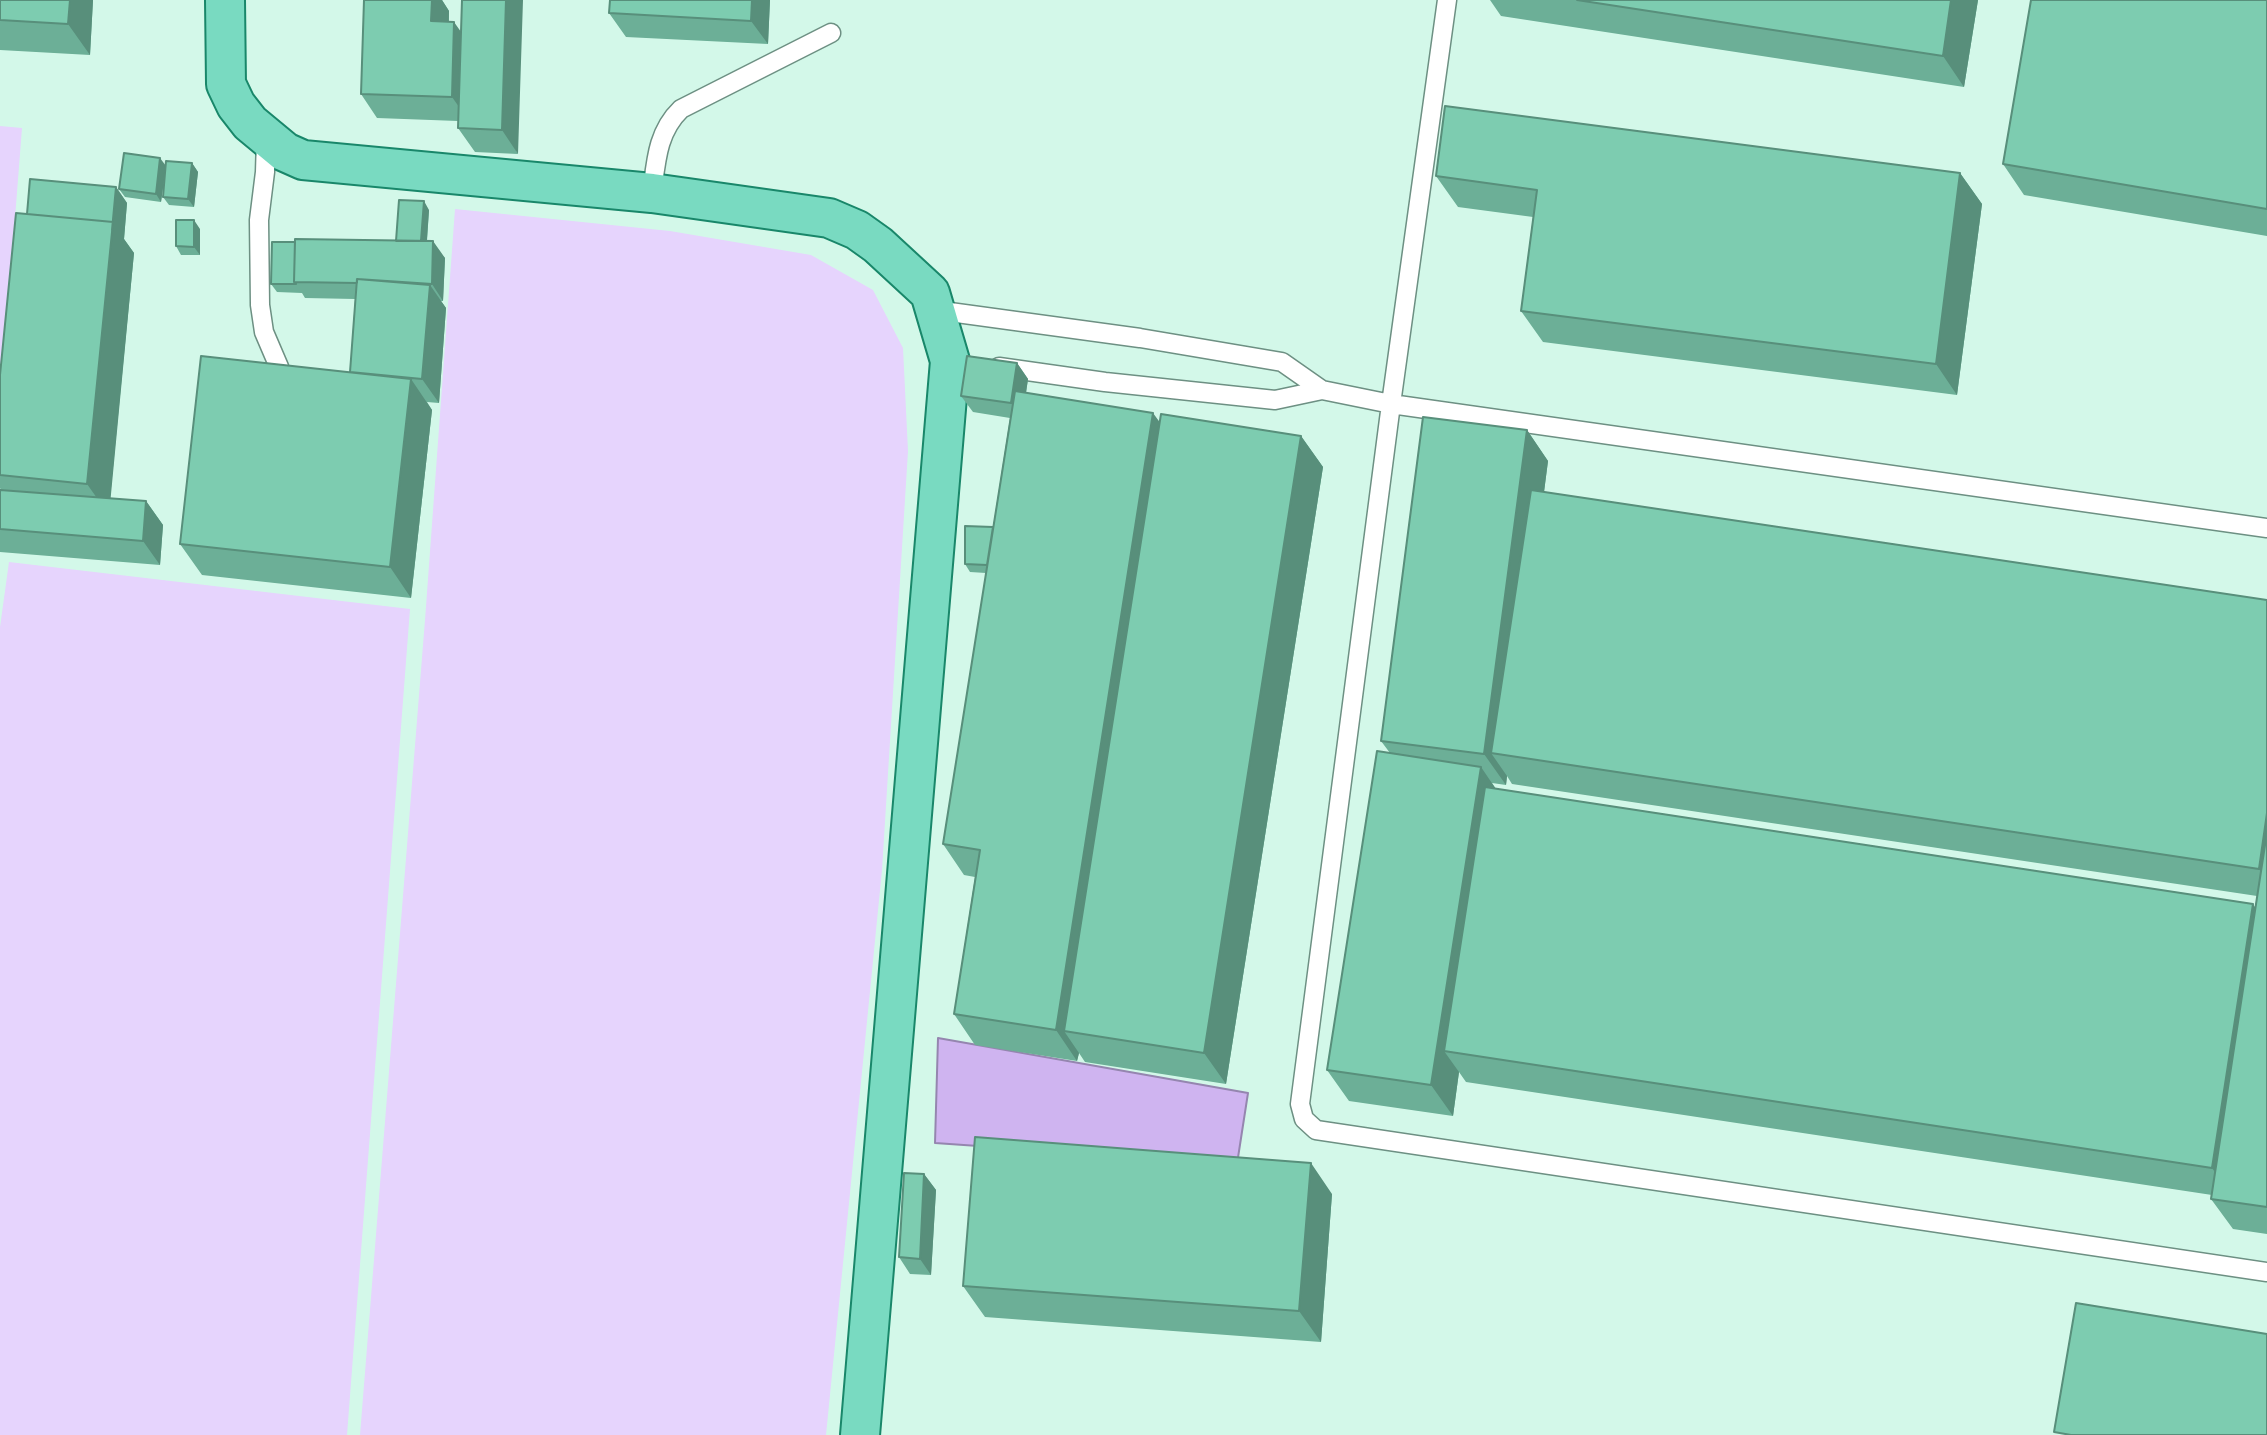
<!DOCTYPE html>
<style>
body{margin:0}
canvas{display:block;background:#d3f8e9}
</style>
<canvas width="2267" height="1435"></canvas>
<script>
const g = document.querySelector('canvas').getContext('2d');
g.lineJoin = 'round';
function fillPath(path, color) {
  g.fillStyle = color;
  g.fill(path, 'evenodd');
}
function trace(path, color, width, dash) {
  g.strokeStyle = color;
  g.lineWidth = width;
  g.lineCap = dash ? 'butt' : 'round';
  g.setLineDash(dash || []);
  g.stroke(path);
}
const green = new Path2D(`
 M0,126l22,2 -22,283z
 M455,209l215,22 141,24 62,35 30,58 5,103 -26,419 -56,565h-466l65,-815z
 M9,562l401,47 -63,826h-347v-808z`);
const water = new Path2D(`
 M938,1038l310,55 -11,71 -302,-21z`);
const lane = new Path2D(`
 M1447,0l-56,404 -91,700 4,15 12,11 951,142
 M266,139l-1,33 -6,48 1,85 4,27 15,35
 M652,193c4,-31 5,-61 29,-84l150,-76
 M935,310l205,28 142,24 40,28 69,14 876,124
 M999,367l106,15 170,18 47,-10`);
const primary = new Path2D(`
 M225,0l1,84 10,21 14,18 35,29 18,8 349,33 177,25 28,12 21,15 52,48 20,68 -90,1074`);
const wall = new Path2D(`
 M0,0h93l-3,55 -90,-5z
 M364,0h78l7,11v11l69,132 -43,-2 -17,-24v-7l-81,-3 -16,-24z
 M770,0l-2,44 -142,-7 -17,-24z
 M1490,0h488l-14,87 -463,-71z
 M2267,0v236l-243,-41 -21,-31z
 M192,163l6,9 -4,35 -25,-2 -6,-8 2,-22 -4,27 -36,-5 -6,-8 47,-23z
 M1960,173l22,31 -25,191 -414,-53 -22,-31 12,-94 -75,-10 -22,-31z
 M116,187l11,16 -3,36 10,14 -24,245 36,3 17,24 -3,40 -160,-13v-62h1l-1,-2v-13l27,-261z
 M429,210l-2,31 18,17 -2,43h-2l5,7 -7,95 -12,-1 5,8 -21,188 -209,-23 -22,-31 170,-172 5,-73 -50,-1 -3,-5 -25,-1 -6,-8 24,-42 101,-1z
 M200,229v26h-19l-5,-9z
 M1017,363l11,16 -2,14 134,29 141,14 22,31 -97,617 -141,-22 -6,-9 -2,8 -102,-16 -21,-31 21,-137 -11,-2 -21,-31 43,-271 -16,-1 -5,-8 28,-37 17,-109 -37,-6 -12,-16z
 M1527,430l21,31 -4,31 723,108v634l-34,-5 -22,-30 1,-4 -746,-113 -7,-10 -6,44 -104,-15 -22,-31 63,-317 -9,-12zM1507,776l5,8 745,112 -2,12 -759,-119 -4,-6 14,2z
 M924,1174l12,16 -5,85 -21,-1 -11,-17z
 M1332,1194l-11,148 -336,-25 -22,-31z`);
const shadedWall = new Path2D(`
 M70,0h23l-3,55 -22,-31z
 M432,0h10l7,11 -1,34 -17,-24z
 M506,0h17l-5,154 -16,-24z
 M752,0h18l-2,44 -17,-23z
 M1951,0h27l-14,87 -21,-31z
 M454,22l17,24 -2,75 -17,-24z
 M160,158l6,8 -5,36 -5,-8z
 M192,163l6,9 -4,35 -6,-8z
 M1960,173l22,31 -25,191 -21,-31z
 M116,187l11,16 -3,36 10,14 -25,262 -22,-31z
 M424,201l5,9 -3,42 -5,-9z
 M194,220l6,9v26l-6,-8z
 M433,241l12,17 -2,43 -11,-17z
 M430,285l16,23 -7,95 -17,-24z
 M1017,363l11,16 -6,40 -11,-16z
 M411,379l21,31 -21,188 -21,-31z
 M1153,413l22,30 -111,588 15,22 -2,8 -21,-31z
 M1527,430l21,31 -38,295 -19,-3 16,23 -1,9 -22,-31z
 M1301,436l22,31 -97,617 -22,-31z
 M146,501l17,24 -3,40 -17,-24z
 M1481,767l21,31 -58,253 15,21 -6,44 -22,-31z
 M2267,813v68l-8,-12z
 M2253,904l14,21 -33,274 -22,-31z
 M1311,1163l21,31 -11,148 -22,-31z
 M924,1174l12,16 -5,85 -11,-16z`);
const building = new Path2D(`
 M0,0h70l-2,24 -68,-4z
 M364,0h68l-1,21 23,1 -2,75 -91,-3z
 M462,0h44l-4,130 -44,-2z
 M610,0h142l-1,21 -142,-8z
 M1577,0h374l-8,56z
 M2031,0h236v209l-264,-45z
 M1445,106l515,67 -24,191 -415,-53 16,-121 -101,-14z
 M124,153l36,5 -4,36 -37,-5z
 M166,161l26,2 -4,36 -25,-2z
 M30,179l86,8 -4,43 1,-8 -86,-8z
 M399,200l25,1 -3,40h-25z
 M16,213l97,9 -26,262 -87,-9v-100z
 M176,220h18v27l-18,-1z
 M295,239l138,2 -1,43 -75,-5v4l-63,-1z
 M272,242h23l-1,40 2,2h-25z
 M357,279l73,6 -8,94 -72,-7z
 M201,356l210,23 -21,188 -210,-23z
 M967,356l50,7 -6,40 -50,-7z
 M1015,391l138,22 -97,617 -102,-16 26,-164 -37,-6z
 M1161,414l140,22 -97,617 -140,-22z
 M1423,417l104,13 -43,324 -103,-13z
 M0,490l146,11 -3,40 -143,-12z
 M1531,490l736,110v213l-8,56 -768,-116z
 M965,526l28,1 -6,38 -22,-1z
 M1377,751l104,16 -50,318 -104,-15z
 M1485,787l768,117 -41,264 -768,-117z
 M2267,832v375l-56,-8z
 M975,1137l336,26 -12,148 -336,-25z
 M904,1173l20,1 -4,85 -21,-2z
 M2076,1303l191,31v101h-196l-17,-3z`);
fillPath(green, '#e6d4fd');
fillPath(water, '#cfb4f0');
trace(water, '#9586af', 2);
trace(lane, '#6d9083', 21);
trace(primary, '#19876a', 42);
trace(lane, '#fff', 18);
trace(primary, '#79dac1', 38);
fillPath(wall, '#6caf97');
fillPath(shadedWall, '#588f7b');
fillPath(building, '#7dccb0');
trace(building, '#588f7b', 2);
</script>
